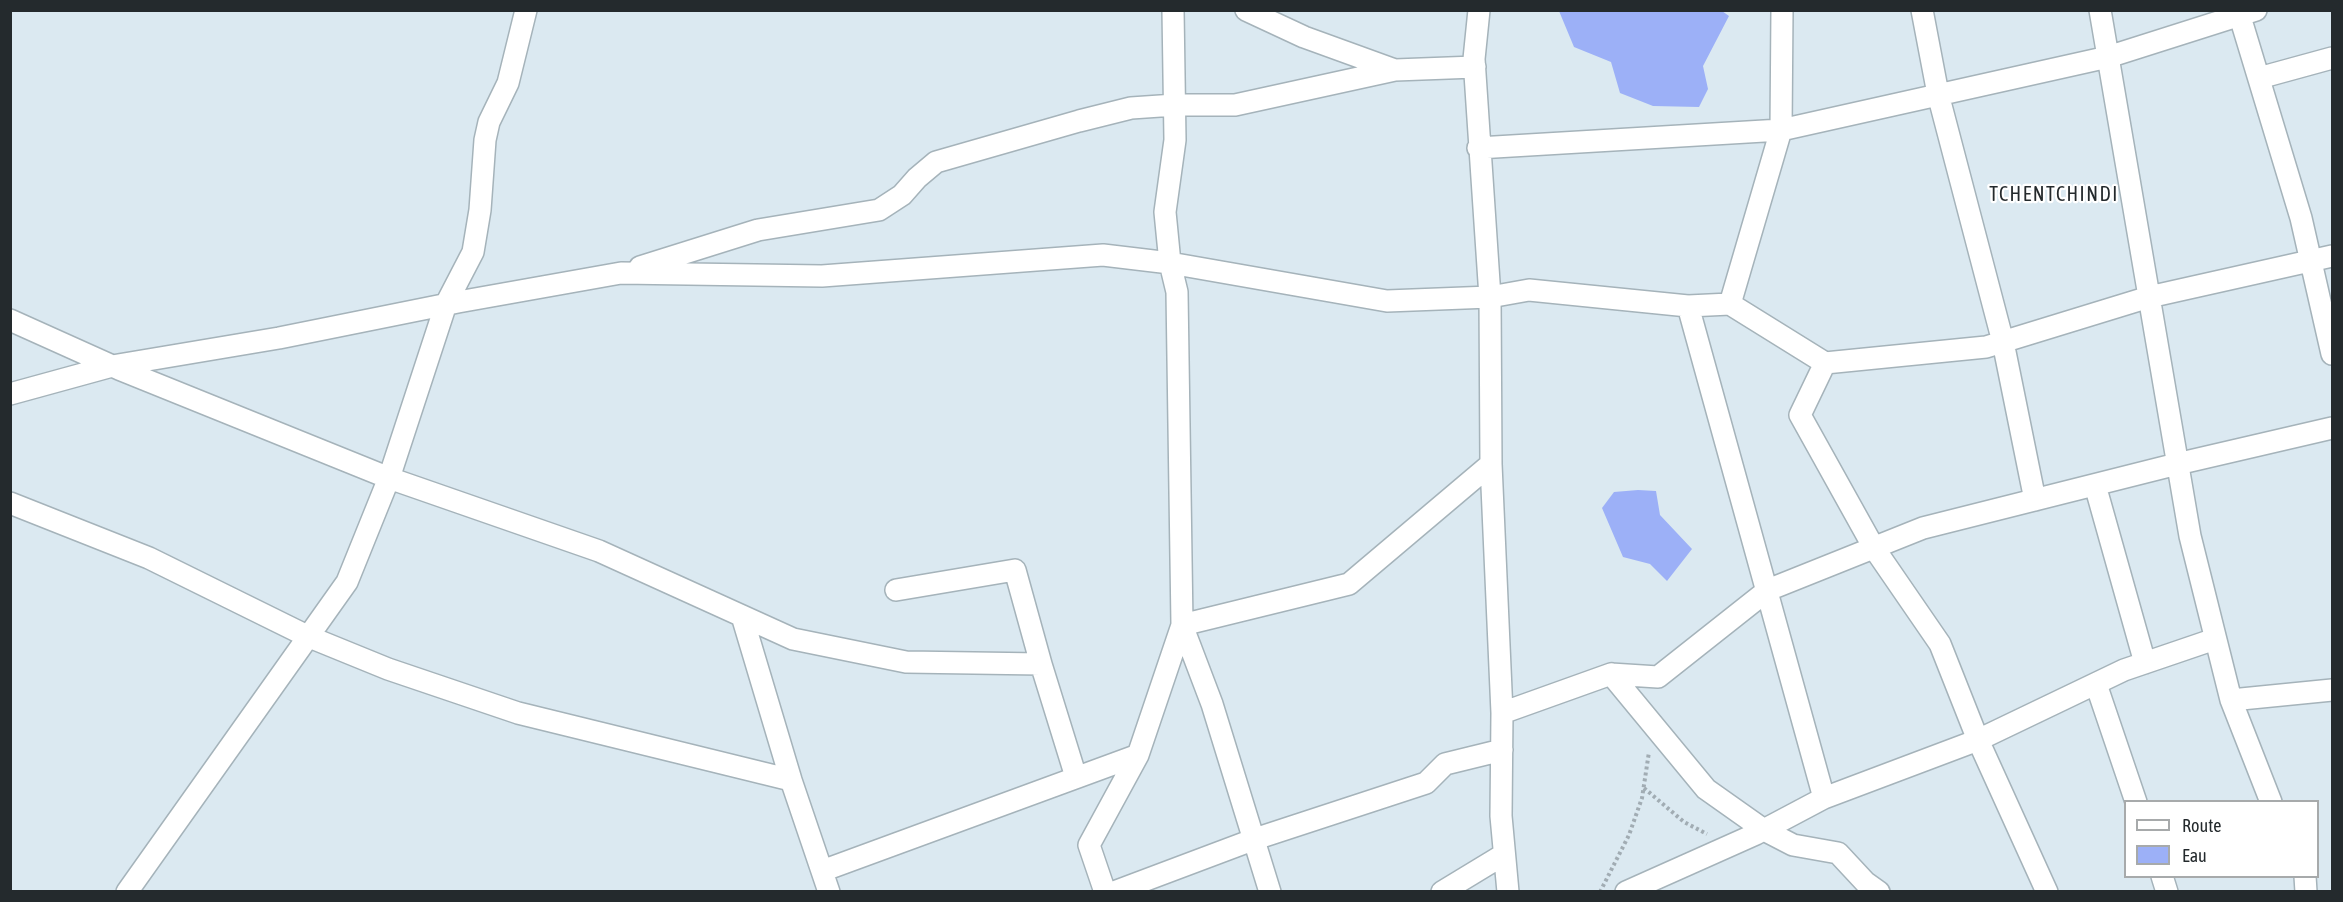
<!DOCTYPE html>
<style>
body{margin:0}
#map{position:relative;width:2343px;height:902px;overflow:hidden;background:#dbe9f1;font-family:"Asap Condensed",sans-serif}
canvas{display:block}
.frame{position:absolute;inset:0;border:12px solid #242a2d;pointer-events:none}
.legend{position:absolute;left:2124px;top:800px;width:195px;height:78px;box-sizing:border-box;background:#fff;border:2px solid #a7aaab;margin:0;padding:8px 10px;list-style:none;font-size:18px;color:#242a2d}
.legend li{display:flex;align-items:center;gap:12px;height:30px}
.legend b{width:30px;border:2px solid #a7aaab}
</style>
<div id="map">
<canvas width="2343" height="902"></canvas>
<div class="frame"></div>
<ul class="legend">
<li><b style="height:8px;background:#fff"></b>Route</li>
<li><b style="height:16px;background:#9cb0f7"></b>Eau</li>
</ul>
</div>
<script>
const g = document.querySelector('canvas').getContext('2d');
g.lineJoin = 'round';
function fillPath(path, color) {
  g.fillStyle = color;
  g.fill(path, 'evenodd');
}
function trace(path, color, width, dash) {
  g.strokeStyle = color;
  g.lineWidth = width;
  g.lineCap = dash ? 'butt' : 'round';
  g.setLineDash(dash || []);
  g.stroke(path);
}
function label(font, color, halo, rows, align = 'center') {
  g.font = font + ' "Asap Condensed",sans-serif';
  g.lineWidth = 4.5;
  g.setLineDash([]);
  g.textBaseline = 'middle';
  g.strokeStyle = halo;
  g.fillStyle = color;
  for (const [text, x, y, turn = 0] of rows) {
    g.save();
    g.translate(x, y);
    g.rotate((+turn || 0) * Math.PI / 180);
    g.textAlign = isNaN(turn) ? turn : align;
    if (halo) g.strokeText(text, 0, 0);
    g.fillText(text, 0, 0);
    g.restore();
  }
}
const water = new Path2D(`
 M1559,11h163l7,5 -26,50 5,23 -9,18 -46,-1 -33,-13 -9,-31 -37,-15z
 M1638,490l18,1 4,24 32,34 -25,32 -17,-17 -27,-7 -21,-49 12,-16z`);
const path = new Path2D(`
 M1644,788l40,34 23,12
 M1600,892l29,-57 13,-37 7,-46`);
const minor = new Path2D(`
 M1173,10l2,130 -10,72 5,51 7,29 5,333 30,79 58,188
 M1246,10l58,27 91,33 80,-3
 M1479,10l-5,49 16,238 1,167 11,249 -1,103 7,76
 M1922,10l16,84 65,248 32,158
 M2100,10l90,526 41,164 40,102
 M2238,10l63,208 31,136
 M2259,78l73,-20
 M1478,148l303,-18 327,-73 148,-47
 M640,267l118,-37 121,-20 23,-15 15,-17 19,-16 143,-41 52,-13 44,-3h60l160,-35
 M1730,304l51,-174 1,-120
 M1688,306l136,492
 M10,320l109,49 270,109 210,73 194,88 113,23 135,2 35,113
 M1825,363l-25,52 74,133 66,96 38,96 69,152
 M10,394l102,-28 167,-28 179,-36 163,-29 201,3 281,-21 67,8 217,38 103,-4 39,-7 159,16 42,-2 95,59 161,-16 163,-50 183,-41
 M2095,485l50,178
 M10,503l139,55 158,78 81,33 130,44 273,67
 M896,590l119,-20 26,94
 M742,616l49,164 38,112
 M1611,674l47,3 110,-87 155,-62 254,-64 155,-36
 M2096,684l40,118
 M2231,700l101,-10
 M1502,713l109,-39 95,115 58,41 29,15 45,8 27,29 14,10
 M822,871l316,-116
 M2162,876l5,16
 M2305,876l1,16
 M127,892l220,-310 42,-104 57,-174 27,-52 7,-42 5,-70 4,-18 19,-39 18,-73
 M1105,892l-16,-47 49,-90 44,-130 167,-41 142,-120
 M1114,892l141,-53 171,-56 19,-19 57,-14
 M1442,892l61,-37
 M1626,892l130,-58 68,-36 154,-58 146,-70 91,-31`);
const quarterNames = [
 ["TCHENTCHINDI",2054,195]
];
fillPath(water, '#9cb0f7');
trace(minor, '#a5b3ba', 24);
trace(path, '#a1acb3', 4, [3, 3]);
trace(minor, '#fff', 21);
g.letterSpacing = '1.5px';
label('20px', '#242a2d', '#fff', quarterNames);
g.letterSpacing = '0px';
</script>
